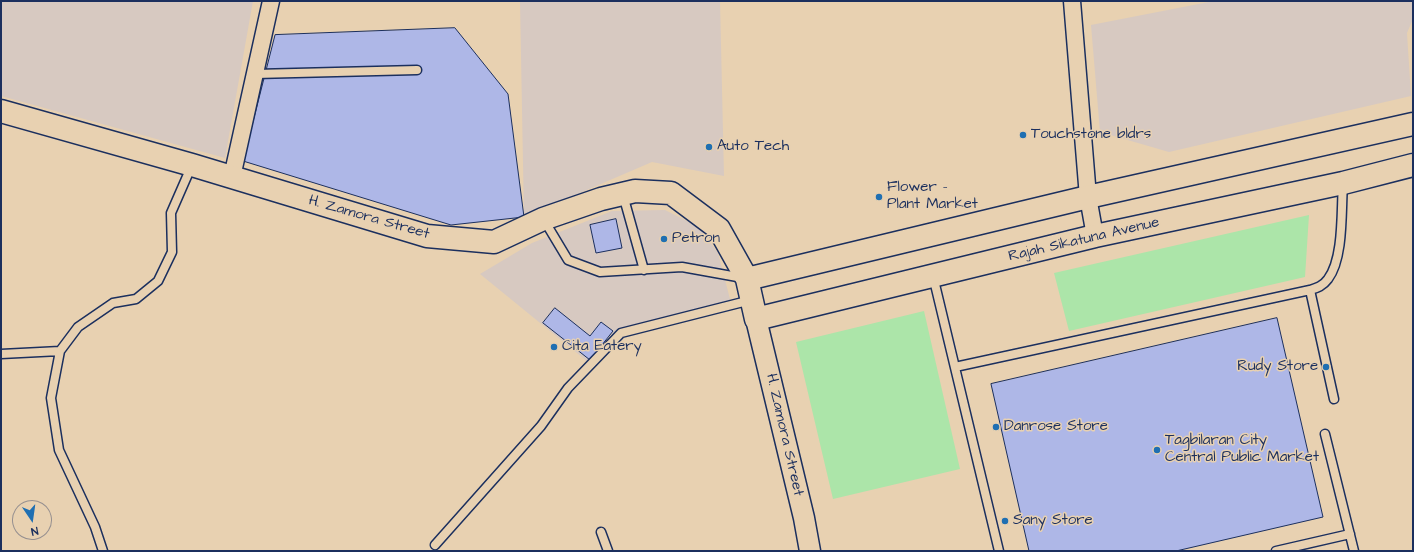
<!DOCTYPE html>
<style>
body{margin:0}
#map{position:relative;width:1414px;height:552px;overflow:hidden;background:#e8d1b1;font-family:"Architects Daughter",sans-serif}
canvas{display:block}
.frame{position:absolute;inset:0;border:2px solid #1b2f5e;pointer-events:none}
.north{position:absolute;left:12px;top:500px;width:40px;height:40px;box-sizing:border-box;background:#e8d1b1;border:1px solid #969090;border-radius:50%;rotate:167deg;font-size:11px;font-weight:700;line-height:16px;text-align:center;color:#1b2f5e}
.north::after{content:'';display:block;margin:auto;width:14px;height:18px;background:#1f6fb2;clip-path:polygon(50% 0,100% 100%,50% 72%,0 100%)}
</style>
<div id="map">
<canvas width="1414" height="552"></canvas>
<div class="frame"></div>
<div class="north">N</div>
</div>
<script>
const g = document.querySelector('canvas').getContext('2d');
g.lineJoin = 'round';
function fillPath(path, color) {
  g.fillStyle = color;
  g.fill(path, 'evenodd');
}
function trace(path, color, width, dash) {
  g.strokeStyle = color;
  g.lineWidth = width;
  g.lineCap = dash ? 'butt' : 'round';
  g.setLineDash(dash || []);
  g.stroke(path);
}
function label(font, color, halo, rows, align = 'center') {
  g.font = font + ' "Architects Daughter",sans-serif';
  g.lineWidth = 3;
  g.setLineDash([]);
  g.textBaseline = 'middle';
  g.strokeStyle = halo;
  g.fillStyle = color;
  for (const [text, x, y, turn = 0] of rows) {
    g.save();
    g.translate(x, y);
    g.rotate((+turn || 0) * Math.PI / 180);
    g.textAlign = isNaN(turn) ? turn : align;
    if (halo) g.strokeText(text, 0, 0);
    g.fillText(text, 0, 0);
    g.restore();
  }
}
const built = new Path2D(`
 M1,1h252l-28,157 -224,-62z
 M520,1h200l4,175 -72,-14 -128,55z
 M1214,1h199v18l-6,14 4,63 -242,56 -69,-20 -9,-107z
 M665,210l34,17 19,26 13,50 -113,26 -30,33 -108,-88 52,-31 80,-32z`);
const green = new Path2D(`
 M1309,215l-4,62 -236,54 -15,-58z
 M924,311l36,158 -127,30 -37,-157z`);
const building = new Path2D(`
 M455,28l53,66 16,123 -73,8 -208,-64 32,-126z
 M616,219l6,29 -26,5 -6,-28z
 M555,308l35,28 11,-14 12,9 -23,29 -47,-37z
 M1277,318l46,199 -147,34h-147l-38,-167z`);
const service = new Path2D(`
 M255,74l162,-4
 M623,195l21,75
 M544,220l24,40 32,12 82,-5 61,11
 M933,276l66,275
 M1,354l59,-3
 M955,367l355,-77
 M1334,399l-24,-109c7,-2 13,-4 18,-11 16,-21 13,-69 15,-95
 M1325,434l29,117
 M601,532l7,19
 M435,545l106,-119 27,-38 53,-55 130,-33
 M103,551l-8,-24 -36,-77 -8,-52 9,-47 18,-24 35,-24 23,-4 22,-18 14,-29 -1,-39 21,-48
 M1276,551l74,-17`);
const minor = new Path2D(`
 M1072,1l16,196 7,39
 M232,177l39,-176`);
const tertiary = new Path2D(`
 M756,319l48,199 6,33`);
const secondary = new Path2D(`
 M1,111l191,54 235,71 67,6 49,-23 58,-20 34,-8 36,2 48,36 28,50 9,40 339,-83 248,-53 70,-18
 M747,279l341,-82 325,-73`);
const markers = [
 [1023,135,4,"#1f6fb2"],
 [709,147,4,"#1f6fb2"],
 [879,197,4,"#1f6fb2"],
 [664,239,4,"#1f6fb2"],
 [554,347,4,"#1f6fb2"],
 [1326,367,4,"#1f6fb2"],
 [996,427,4,"#1f6fb2"],
 [1157,450,4,"#1f6fb2"],
 [1005,521,4,"#1f6fb2"]
];
const poiNames = [
 ["Touchstone bldrs",1031,135],
 ["Auto Tech",717,147],
 ["Flower -",887,188],
 ["Plant Market",887,205],
 ["Petron",672,239],
 ["Cita Eatery",562,347],
 ["Rudy Store",1318,367,"right"],
 ["Danrose Store",1004,427],
 ["Tagbilaran City",1165,441],
 ["Central Public Market",1165,458],
 ["Sany Store",1013,521]
];
const streetNames = [
 ["H. Zamora Street",369,218,16],
 ["Rajah Sikatuna Avenue",1084,240,-13],
 ["H. Zamora Street",784,435,77]
];
fillPath(built, '#d7c9c1');
fillPath(green, '#ace5a9');
fillPath(building, '#aeb7e7');
trace(building, '#1b2f5e', 1);
trace(service, '#1b2f5e', 11);
trace(minor, '#1b2f5e', 19);
trace(tertiary, '#1b2f5e', 23);
trace(secondary, '#1b2f5e', 25);
trace(service, '#e8d1b1', 8);
trace(minor, '#e8d1b1', 16);
trace(tertiary, '#e8d1b1', 20);
trace(secondary, '#e8d1b1', 22);
for (const [x, y, r, color] of markers) {
  const dot = new Path2D();
  dot.arc(x, y, r, 0, 2 * Math.PI);
  g.fillStyle = color;
  g.fill(dot);
  trace(dot, '#e8d1b1', 1.5);
}
label('15px', '#1b2f5e', '#e8d1b1', poiNames, 'left');
label('15px', '#1b2f5e', '#e8d1b1', streetNames);
</script>
